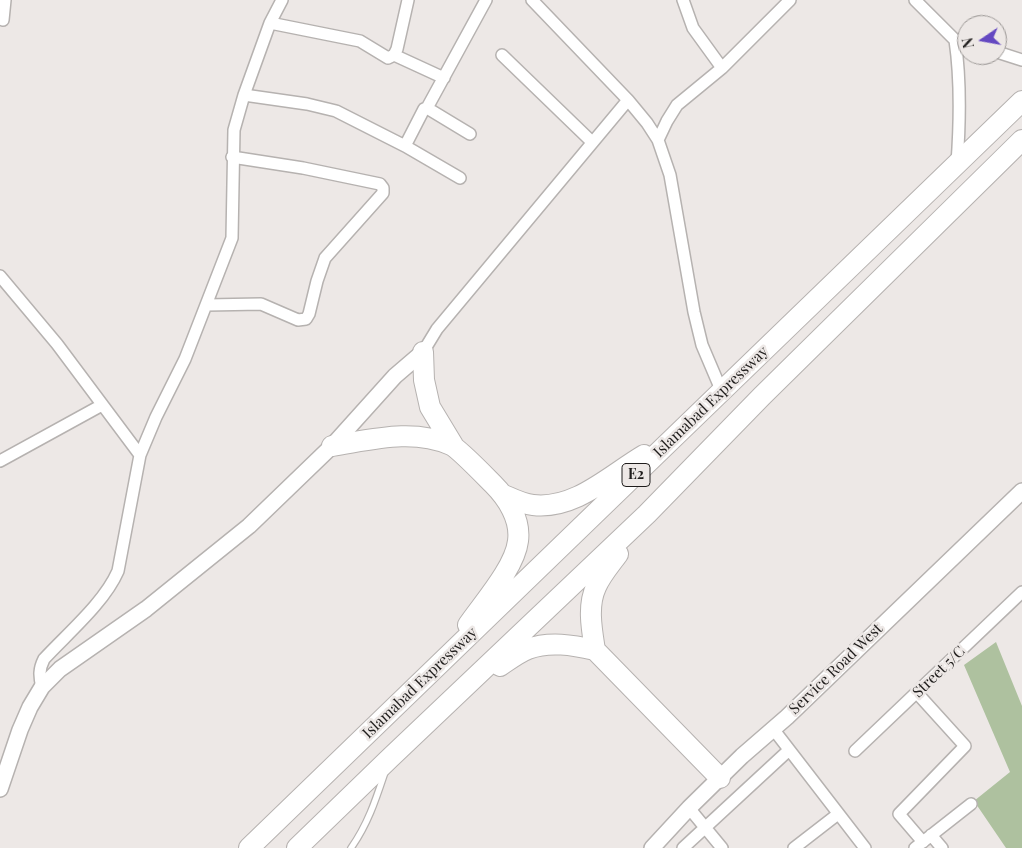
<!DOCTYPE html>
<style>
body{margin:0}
#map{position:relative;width:1022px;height:848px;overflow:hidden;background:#ede8e6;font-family:"Playfair Display",serif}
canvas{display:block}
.north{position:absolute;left:957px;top:15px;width:50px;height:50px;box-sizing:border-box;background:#ede8e6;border:1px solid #9b9795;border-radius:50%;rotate:258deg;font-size:14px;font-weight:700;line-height:20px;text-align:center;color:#1f1d1c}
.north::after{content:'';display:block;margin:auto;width:18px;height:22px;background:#6448c1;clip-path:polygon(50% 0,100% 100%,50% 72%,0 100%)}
</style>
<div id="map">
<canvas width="1022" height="848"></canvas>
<div class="north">N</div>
</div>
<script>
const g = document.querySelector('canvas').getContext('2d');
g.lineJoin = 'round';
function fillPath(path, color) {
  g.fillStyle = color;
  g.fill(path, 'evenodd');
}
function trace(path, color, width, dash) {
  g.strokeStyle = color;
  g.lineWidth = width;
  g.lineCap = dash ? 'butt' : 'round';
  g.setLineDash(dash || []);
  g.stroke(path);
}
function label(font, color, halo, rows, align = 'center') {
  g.font = font + ' "Playfair Display",serif';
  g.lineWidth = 5;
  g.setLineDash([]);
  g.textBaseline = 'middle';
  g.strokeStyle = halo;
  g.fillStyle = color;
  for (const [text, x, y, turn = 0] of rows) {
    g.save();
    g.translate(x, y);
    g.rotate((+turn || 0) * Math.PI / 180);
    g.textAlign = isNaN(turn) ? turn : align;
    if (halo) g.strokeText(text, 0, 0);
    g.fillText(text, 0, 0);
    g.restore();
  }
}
const green = new Path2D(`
 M996,642l26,64v142h-16l-32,-47 36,-29 -46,-107z`);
const lane = new Path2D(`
 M351,848c17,-24 25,-49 34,-76`);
const street = new Path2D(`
 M532,0l96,100 19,23 11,17 12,35 24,137 8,33 20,47
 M683,0l10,28 29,40
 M915,0l40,40 12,4
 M3,20l2,-20
 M270,23l90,18 28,17 6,-3 50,23
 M955,40c6,41 5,82 2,123
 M997,52l25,8
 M394,55l3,-6 11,-49
 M502,55l90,87
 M244,95l63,9 29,7 69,35 55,32
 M427,108l43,26
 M658,140l9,-19 10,-16 45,-37 68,-68
 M405,146l19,-37 3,-1 59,-108
 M0,276l57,68 83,111
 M207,305l54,-1 37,16 8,-1 3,-5 8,-33 8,-23 58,-65v-5l-3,-4 -77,-16 -71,-11
 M423,352l14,-23 191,-229
 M0,461l102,-56
 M42,687c-3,-11 -3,-18 2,-28 24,-26 60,-56 74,-88l22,-116 16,-38 29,-58 47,-121 2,-108 10,-35 26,-72 12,-23
 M917,693l48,53 -66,68 24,28
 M774,730l91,118
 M855,751l167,-159
 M689,808l33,40
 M931,835l11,13
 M683,848l106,-98
 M794,848l44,-34
 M915,848l56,-44`);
const secondary = new Path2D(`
 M0,789l20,-59 10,-23 12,-20 18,-18 86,-60 103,-83 83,-80 63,-70 28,-24
 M652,848l37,-40 53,-52 45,-39 235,-226`);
const highway = new Path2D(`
 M423,352l1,28 6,27 23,38
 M332,446c39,-6 80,-18 119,-1 8,4 34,31 42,39 14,14 28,35 25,57 -3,26 -34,61 -50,84
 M504,495c9,4 19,9 29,10 42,5 77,-30 111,-50
 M595,650c-3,-19 -8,-44 1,-63 5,-12 14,-22 22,-33
 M500,666c9,-6 18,-13 28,-17 21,-8 45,-4 67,1l125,128
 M249,848l773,-747
 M297,848l93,-90 257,-244 115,-118 260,-256`);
const shields = [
 [636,475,28]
];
const shieldNames = [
 ["E2",636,475]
];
const streetNames = [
 ["Islamabad Expressway",711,402,-44],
 ["Service Road West",836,669,-44],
 ["Street 5/C",939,672,-44],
 ["Islamabad Expressway",420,683,-44]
];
fillPath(green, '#aec19f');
trace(lane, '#b6b2b0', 8);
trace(street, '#b6b2b0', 14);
trace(secondary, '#b6b2b0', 18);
trace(highway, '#b6b2b0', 22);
trace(lane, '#fff', 5.5);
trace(street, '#fff', 11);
trace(secondary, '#fff', 15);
trace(highway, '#fff', 20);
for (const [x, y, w] of shields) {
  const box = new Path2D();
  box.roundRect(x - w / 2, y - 11.5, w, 23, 4);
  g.fillStyle = '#ede8e6';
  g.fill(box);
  trace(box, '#1f1d1c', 1);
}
label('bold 14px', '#1f1d1c', null, shieldNames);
label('15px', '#1f1d1c', '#ede8e6', streetNames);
</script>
